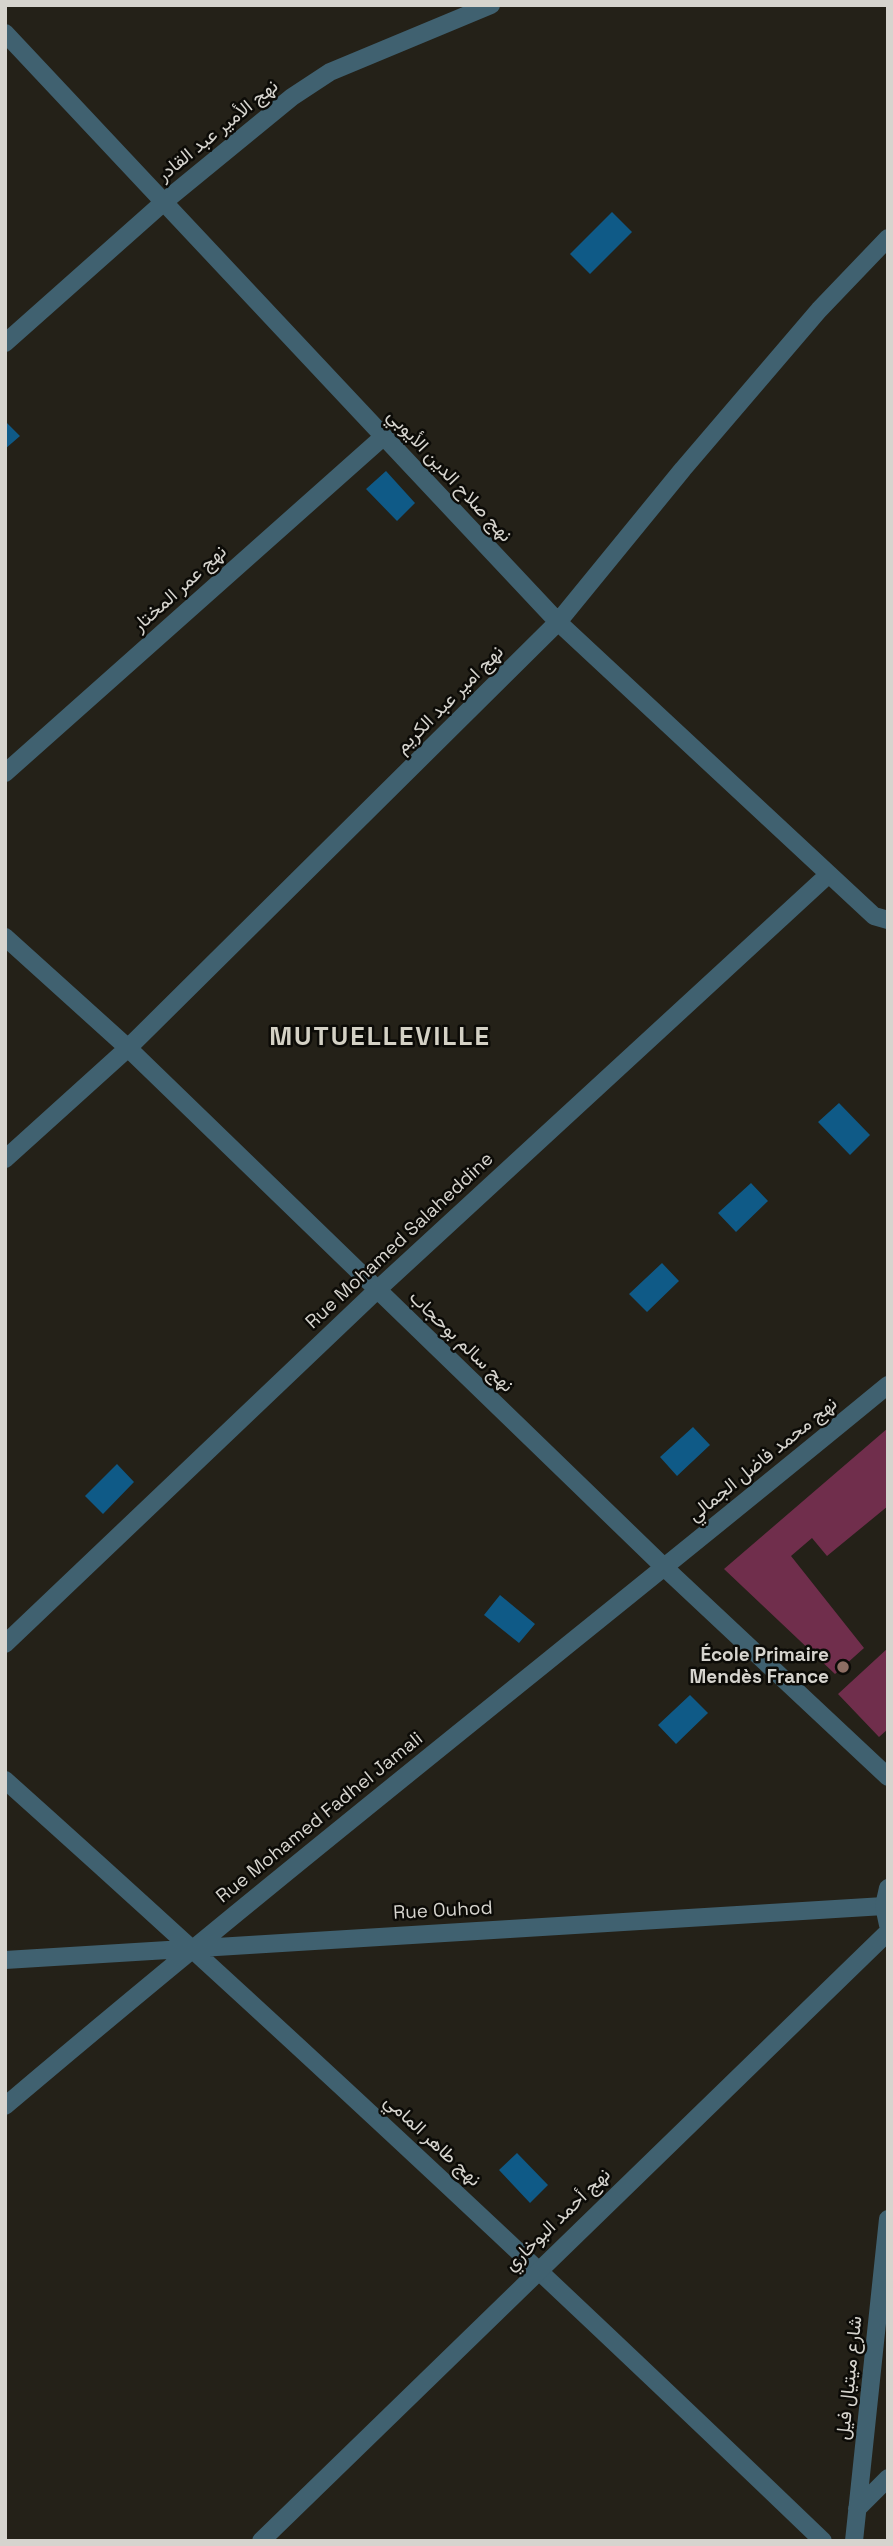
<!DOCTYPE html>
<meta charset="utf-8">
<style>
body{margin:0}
#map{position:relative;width:893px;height:2546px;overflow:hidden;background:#242118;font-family:"Space Grotesk",sans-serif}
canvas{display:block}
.frame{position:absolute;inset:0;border:7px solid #d6d4ce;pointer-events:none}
</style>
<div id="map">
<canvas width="893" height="2546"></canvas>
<div class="frame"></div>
</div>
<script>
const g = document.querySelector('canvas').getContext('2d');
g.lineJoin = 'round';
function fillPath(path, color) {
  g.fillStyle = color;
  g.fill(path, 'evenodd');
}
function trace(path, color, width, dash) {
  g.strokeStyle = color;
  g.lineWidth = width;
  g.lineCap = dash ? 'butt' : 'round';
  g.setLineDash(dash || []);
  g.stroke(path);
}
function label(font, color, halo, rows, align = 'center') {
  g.font = font + ' "Space Grotesk",Vazirmatn,sans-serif';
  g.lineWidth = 5;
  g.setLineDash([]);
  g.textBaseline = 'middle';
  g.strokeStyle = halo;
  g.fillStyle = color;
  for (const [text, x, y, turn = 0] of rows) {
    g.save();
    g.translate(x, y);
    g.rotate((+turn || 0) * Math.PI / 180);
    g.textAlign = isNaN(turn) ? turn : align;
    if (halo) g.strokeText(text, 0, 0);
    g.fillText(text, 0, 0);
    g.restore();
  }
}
const water = new Path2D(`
 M612,212l20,20 -42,42 -20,-20z
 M5,421l15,15 -15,13z
 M386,471l29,32 -18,18 -31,-32z
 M839,1103l31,32 -20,20 -32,-33z
 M751,1183l17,18 -32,31 -18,-19z
 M662,1263l17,18 -32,31 -18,-18z
 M693,1427l17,18 -33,31 -17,-19z
 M117,1464l17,18 -31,32 -18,-18z
 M500,1595l35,29 -16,19 -35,-28z
 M690,1695l18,18 -32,31 -18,-19z
 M517,2153l31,32 -18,18 -31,-33z`);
const building = new Path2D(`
 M888,1428v78l-61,50 -15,-18 -21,18 73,92 -29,26 -111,-105z
 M888,1648v81l-9,8 -41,-43z`);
const minor = new Path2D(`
 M5,33l553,589 316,294 14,4
 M5,343l160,-142 127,-104 38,-25 161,-67
 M5,773l378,-336
 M5,937l123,111 537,520 223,209
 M5,1159l123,-111 430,-426 125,-153 136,-159 69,-72
 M5,1644l372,-354 452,-416
 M5,1780c278,249 549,503 818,761
 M5,1960l879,-54
 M5,2106c290,-246 590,-480 883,-721
 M857,2509l31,-31
 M854,2541l34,-322`);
const tertiary = new Path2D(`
 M888,1888l-4,18 4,19
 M261,2541l627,-609`);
const markers = [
 [843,1667,7,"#8d6e63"]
];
const streetNames = [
 ["نهج الأمير عبد القادر",218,131,-39],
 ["نهج صلاح الدين الأيوبي",449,476,47],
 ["نهج عمر المختار",180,589,-42],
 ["نهج امير عبد الكريم",450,700,-45],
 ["Rue Mohamed Salaheddine",400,1241,-43],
 ["نهج سالم بوحجاب",461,1342,44],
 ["نهج محمد فاضل الجمالي",763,1460,-39],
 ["Rue Mohamed Fadhel Jamali",320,1818,-39],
 ["Rue Ouhod",443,1911,-3],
 ["نهج طاهر المامي",432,2141,43],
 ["نهج أحمد البوخاري",558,2220,-44],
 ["شارع ميتيال فيل",850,2378,-84]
];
const poiNames = [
 ["École Primaire",829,1656],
 ["Mendès France",829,1678]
];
const districtNames = [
 ["MUTUELLEVILLE",380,1038]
];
fillPath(water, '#0f5a87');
fillPath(building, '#702e4c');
trace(minor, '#406170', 18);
trace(tertiary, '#406170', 18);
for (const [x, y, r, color] of markers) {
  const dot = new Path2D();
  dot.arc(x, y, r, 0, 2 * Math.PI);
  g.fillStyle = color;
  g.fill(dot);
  trace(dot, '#0c0b07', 2.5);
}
label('19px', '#d6d4ce', '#0c0b07', streetNames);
label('bold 19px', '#d6d4ce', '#0c0b07', poiNames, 'right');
g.letterSpacing = '2px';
label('bold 26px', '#d4d1c5', '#0c0b07', districtNames);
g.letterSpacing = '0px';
</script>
